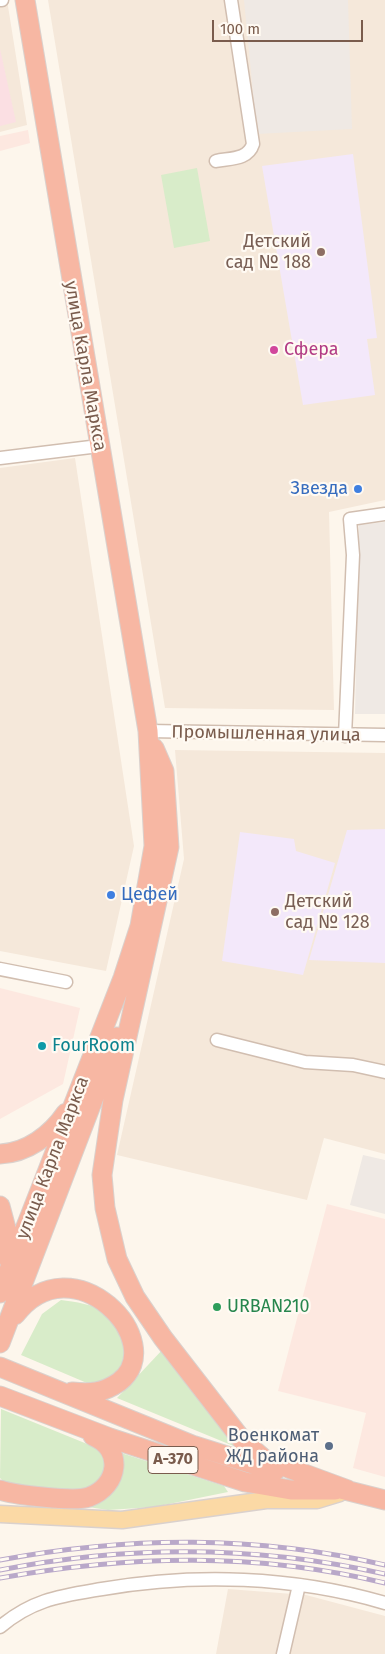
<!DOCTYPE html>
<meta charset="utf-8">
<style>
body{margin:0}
#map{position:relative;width:385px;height:1654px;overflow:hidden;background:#fdf6ec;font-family:"Fira Sans",sans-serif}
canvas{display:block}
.scale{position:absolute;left:212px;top:20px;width:151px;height:22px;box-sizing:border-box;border:2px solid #7a5c4d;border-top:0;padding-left:6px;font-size:15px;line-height:18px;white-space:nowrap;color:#7a5c4d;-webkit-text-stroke:4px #fffaf3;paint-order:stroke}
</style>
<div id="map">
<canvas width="385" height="1654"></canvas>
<div class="scale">100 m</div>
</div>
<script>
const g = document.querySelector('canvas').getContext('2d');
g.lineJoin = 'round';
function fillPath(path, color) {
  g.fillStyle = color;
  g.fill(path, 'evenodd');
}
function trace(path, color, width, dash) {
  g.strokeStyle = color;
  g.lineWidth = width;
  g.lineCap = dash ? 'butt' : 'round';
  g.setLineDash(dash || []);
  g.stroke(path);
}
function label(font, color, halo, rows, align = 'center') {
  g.font = font + ' "Fira Sans",sans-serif';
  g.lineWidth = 4.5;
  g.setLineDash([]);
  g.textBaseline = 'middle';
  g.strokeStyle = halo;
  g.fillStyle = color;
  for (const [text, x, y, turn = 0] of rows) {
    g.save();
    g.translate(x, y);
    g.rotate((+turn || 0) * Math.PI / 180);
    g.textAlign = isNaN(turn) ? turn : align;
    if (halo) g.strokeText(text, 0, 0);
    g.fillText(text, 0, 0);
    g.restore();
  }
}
const residential = new Path2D(`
 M0,0h7l20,125 -27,7z
 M48,0h337v500l-56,12 5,198 -169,-2z
 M75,458l59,388 -28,125 -106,-20v-483z
 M175,750l210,3v401l-61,-16 -17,62 -190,-45 67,-296z
 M228,1589l78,6 79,21v38h-169z`);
const commercial = new Path2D(`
 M28,130l2,13 -30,8v-15z
 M0,988l80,20 -17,76 -63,35z
 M327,1204l58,15v258l-32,-9 13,-55 -88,-22z`);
const industrial = new Path2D(`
 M244,0h104l4,129 -95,5z
 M385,522v192h-30l4,-189z
 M363,1155l22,5v54l-35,-9z`);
const education = new Path2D(`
 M353,154l24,184 -10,1 8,56 -72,10 -41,-239z
 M385,829v134l-76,-3 38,-130z
 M240,832l54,7 2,12 39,12 -32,112 -81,-14z`);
const medical = new Path2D(`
 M0,49l16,73 -16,4z`);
const green = new Path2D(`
 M197,168l13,73 -36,7 -13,-73z
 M61,1300c13,2 34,4 45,13 14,13 28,45 12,60 -6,6 -17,9 -24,13l-73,-31 21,-41z
 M164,1348l72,99 -119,-49z
 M1,1409l101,41 5,20c-3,4 -5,10 -8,13 -19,19 -72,3 -96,-2l-3,-3z
 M118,1452l106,34 4,6 -74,15 -46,3 -20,-3 17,-9z`);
const minor = new Path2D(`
 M0,0h2
 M216,161c14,-3 32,-1 37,-17l-22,-144
 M0,458l99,-12
 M148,731l237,4
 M345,736l8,-181 -3,-36 35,-5
 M0,969l66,13
 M217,1040l88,22 48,3 32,7
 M0,1627c33,-28 61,-31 102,-38 93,-16 191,-13 283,14
 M283,1654l16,-69`);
const major = new Path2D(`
 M0,1514l122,6 144,-20h51l23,-7`);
const highway = new Path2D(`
 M154,748l10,23 5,76 -56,253 -11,75 3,33 12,51 18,38 28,41 79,102 22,19 84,31
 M0,1154c27,-1 51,-19 66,-41
 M0,1206l9,34v20
 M0,1293l123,-315 17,-52 14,-80 -6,-115 -123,-731
 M15,1315c58,-76 156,28 104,67 -16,11 -28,12 -47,10
 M0,1343l117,-306
 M0,1367l192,78 83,26
 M0,1396l110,42 135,44 46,8h44
 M337,1488l48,12
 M0,1490c15,5 75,12 89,7 30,-11 35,-48 4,-61`);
const rail = new Path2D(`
 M0,1560c130,-24 256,-25 385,5
 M0,1570c128,-25 257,-25 385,4
 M0,1578c130,-23 256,-26 385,5`);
const markers = [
 [321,252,5,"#8d6e63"],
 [274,350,5,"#d1479c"],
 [358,489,5,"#3f7fe0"],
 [111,895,5,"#3f7fe0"],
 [275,912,5,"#8d6e63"],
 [42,1046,5,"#0f9aa8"],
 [217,1307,5,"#2e9e5b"],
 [329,1446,5,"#5c6f8a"]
];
const shields = [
 [173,1460,50]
];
const shieldNames = [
 ["А-370",173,1460]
];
const educationNames = [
 ["Детский",311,242],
 ["сад № 188",311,263],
 ["Детский",285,902,"left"],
 ["сад № 128",285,923,"left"]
];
const hotelNames = [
 ["Сфера",284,350]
];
const streetNames = [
 ["улица Карла Маркса",85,366,80],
 ["Промышленная улица",266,734,1],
 ["улица Карла Маркса",53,1158,-69]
];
const shopNames = [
 ["Звезда",348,489],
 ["Цефей",121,895,"left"]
];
const cultureNames = [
 ["FourRoom",52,1046]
];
const leisureNames = [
 ["URBAN210",227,1307]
];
const serviceNames = [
 ["Военкомат",319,1436],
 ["ЖД района",319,1457]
];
fillPath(residential, '#f5e8da');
fillPath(commercial, '#fde8e0');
fillPath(industrial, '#efe9e4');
fillPath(education, '#f3e8fa');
fillPath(medical, '#fbdfe3');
fillPath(green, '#d8ecc9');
trace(minor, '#d1beb0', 15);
trace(major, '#dad1cd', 19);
trace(highway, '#dad1cd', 21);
trace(minor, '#fff', 12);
trace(major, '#fbd9a5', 16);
trace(highway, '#f7b7a3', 19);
trace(rail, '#b9a8c9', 5);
trace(rail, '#fffaf3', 3, [9]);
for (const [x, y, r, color] of markers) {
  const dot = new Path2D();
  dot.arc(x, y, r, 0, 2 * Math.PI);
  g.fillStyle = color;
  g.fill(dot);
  trace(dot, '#fffaf3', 2);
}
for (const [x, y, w] of shields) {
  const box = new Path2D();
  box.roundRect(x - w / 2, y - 13.5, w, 27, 4);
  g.fillStyle = '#fffaf3';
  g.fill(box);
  trace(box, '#7a5c4d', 1);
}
label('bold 16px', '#7a5c4d', null, shieldNames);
label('18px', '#785e54', '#fffaf3', educationNames, 'right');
label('18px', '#b23c85', '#fffaf3', hotelNames, 'left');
label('18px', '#7a5c4d', '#fffaf3', streetNames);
label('18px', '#366cbe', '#fffaf3', shopNames, 'right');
label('18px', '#0d838f', '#fffaf3', cultureNames, 'left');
label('18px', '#27864d', '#fffaf3', leisureNames, 'left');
label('18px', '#4e5e75', '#fffaf3', serviceNames, 'right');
</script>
